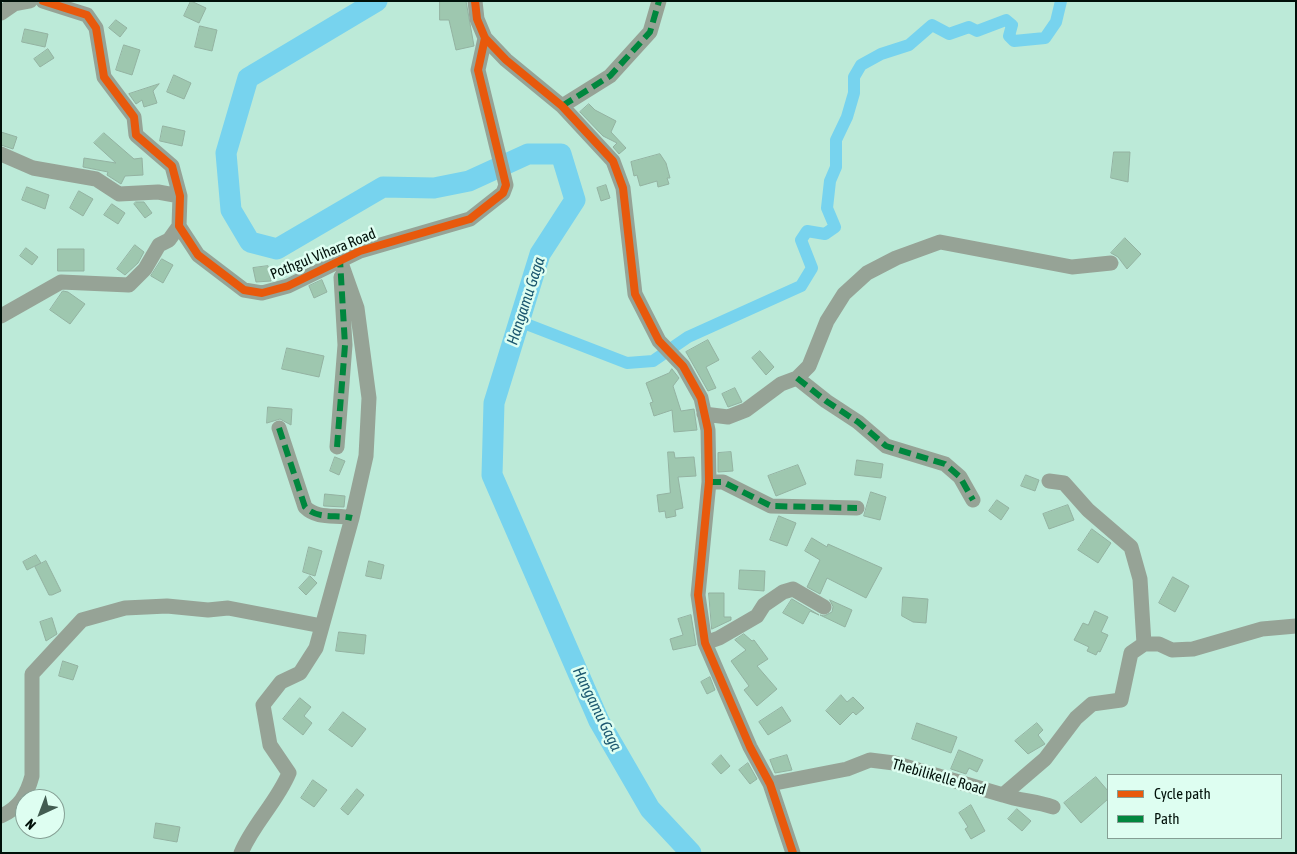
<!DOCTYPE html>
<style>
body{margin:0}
#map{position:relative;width:1297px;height:854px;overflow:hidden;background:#bcead8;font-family:"Asap Condensed",sans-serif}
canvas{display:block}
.frame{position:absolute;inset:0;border:2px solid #001009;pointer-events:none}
.legend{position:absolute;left:1107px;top:774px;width:175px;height:65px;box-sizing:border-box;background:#defef1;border:1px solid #859f94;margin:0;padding:6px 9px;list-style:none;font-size:15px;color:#001009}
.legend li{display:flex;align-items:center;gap:10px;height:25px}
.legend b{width:25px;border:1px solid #859f94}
.north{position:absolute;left:15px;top:789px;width:50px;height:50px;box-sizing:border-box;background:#defef1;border:1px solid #859f94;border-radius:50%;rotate:223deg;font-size:14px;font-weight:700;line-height:20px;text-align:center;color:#001009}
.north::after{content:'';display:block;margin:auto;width:18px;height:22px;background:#425c51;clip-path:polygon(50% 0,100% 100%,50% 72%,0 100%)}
</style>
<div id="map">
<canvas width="1297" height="854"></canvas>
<div class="frame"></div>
<ul class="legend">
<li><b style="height:6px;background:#e8590c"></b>Cycle path</li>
<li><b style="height:6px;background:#00873e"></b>Path</li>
</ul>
<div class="north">N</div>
</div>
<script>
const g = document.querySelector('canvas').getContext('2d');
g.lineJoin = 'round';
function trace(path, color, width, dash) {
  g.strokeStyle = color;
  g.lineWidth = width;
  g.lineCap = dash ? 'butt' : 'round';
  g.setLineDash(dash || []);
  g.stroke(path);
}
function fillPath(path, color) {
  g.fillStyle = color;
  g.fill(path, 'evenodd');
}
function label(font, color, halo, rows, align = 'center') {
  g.font = font + ' "Asap Condensed",sans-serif';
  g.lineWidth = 5;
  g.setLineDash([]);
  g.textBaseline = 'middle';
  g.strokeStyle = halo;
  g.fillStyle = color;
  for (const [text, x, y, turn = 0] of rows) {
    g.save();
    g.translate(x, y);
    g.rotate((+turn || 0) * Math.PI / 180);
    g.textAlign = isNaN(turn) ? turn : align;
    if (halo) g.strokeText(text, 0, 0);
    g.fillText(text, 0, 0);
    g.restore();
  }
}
const canal = new Path2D(`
 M521,322l106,41 26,-2 35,-24 113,-51 11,-18 -11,-28 6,-9 18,3 10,-7 -8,-19 3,-27 6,-14v-27l11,-23 7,-24v-16l7,-12 20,-11 28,-9 23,-20 17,9 20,-7 8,4 29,-11 6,5 -3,11 5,5 31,-3 11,-16 5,-21`);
const river = new Path2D(`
 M377,1l-129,77 -22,75 5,57 19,32 27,7 106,-62 51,1 35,-7 59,-27h33l14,46 -35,54 -46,149 -2,72 107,246 51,88 41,44`);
const building = new Path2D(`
 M191,1l15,7 -7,15 -15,-7z
 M440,1h26l8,45 -18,4 -7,-30h-9z
 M116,20l11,8 -7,9 -11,-9z
 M200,26l17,4 -5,21 -17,-4z
 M25,29l23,5 -3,13 -23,-5z
 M124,45l16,5 -8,25 -16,-5z
 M48,49l6,9 -14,9 -6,-8z
 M174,75l17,8 -7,16 -17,-7z
 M159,84l-6,7 4,12 -13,4 -2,-7 -6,4 -7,-10z
 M589,104l6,6 21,11 -5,11 15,16 -7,6 -6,-7 4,-4 -14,-7 -23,-24z
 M163,126l22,5 -3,15 -22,-5z
 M1,132l16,5 -4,12 -12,-4z
 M104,133l30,26 8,-1 1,17 -18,1 -4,8 -14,-9 1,-3 -25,-5 1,-9 32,5 -22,-20z
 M1114,152h16l-2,30 -17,-4z
 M660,154l6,9 4,15h-3l2,6 -11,3 -1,-6 -17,5 -3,-11 -3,1 -3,-14z
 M606,185l4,13 -9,3 -4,-13z
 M27,187l22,8 -4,14 -23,-9z
 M79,191l14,8 -10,17 -13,-8z
 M136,202h8l8,11 -7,5 -11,-14z
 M112,204l13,9 -7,11 -14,-9z
 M1125,238l16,16 -14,15 -9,-12 -7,-4z
 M135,245l9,7 -6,11 -13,12 -8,-6z
 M26,248l12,9 -6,8 -12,-9z
 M58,249h26v22h-26z
 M162,259l11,6 -10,18 -12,-7z
 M268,266l3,15 -15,1 -3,-14z
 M322,280l5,12 -13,6 -5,-12z
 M63,291l5,1 17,12 -15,20 -20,-14z
 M708,340l11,20 -13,7 10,21 -8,3 -22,-39z
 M287,348l37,8 -5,21 -37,-8z
 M760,351l14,16 -8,8 -14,-17z
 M672,369l7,9 -6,8 8,25 13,-2 3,21 -23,2 -2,-22 -18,6 -4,-13 3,-1 -7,-19 23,-10z
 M735,388l7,14 -14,5 -6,-13z
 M268,407l24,2 -1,16 -11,-6 -13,4z
 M668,452h6l1,6 19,-1 2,19 -18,1 5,31 -8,2 1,6 -10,2 -1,-7 -6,1 -2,-17 13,-2z
 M731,452l2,19 -15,1v-19z
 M335,457l10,4 -6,14 -9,-4z
 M857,460l26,4 -2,14 -26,-3z
 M798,465l8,19 -30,12 -8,-20z
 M1026,475l13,5 -4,11 -14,-5z
 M871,492l15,5 -6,23 -16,-4z
 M325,494l20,2 -1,11 -20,-1z
 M997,500l12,8 -8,12 -12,-9z
 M1068,505l6,15 -25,9 -6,-15z
 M779,516l17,7 -9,23 -17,-6z
 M1092,529l19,14 -13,20 -20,-13z
 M812,538l15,9 1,-3 54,24 -16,30 -39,-20 -7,16 -13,-7 13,-27 -15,-9z
 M309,547l13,4 -7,25 -12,-4z
 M36,555l5,8 -14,7 -4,-8z
 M46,561l15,30 -9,4h-3l-14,-28z
 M369,561l15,4 -3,14 -15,-3z
 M740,570l25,1 -1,20 -25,-2z
 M310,576l7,7 -11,12 -7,-7z
 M1173,577l16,9 -14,26 -16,-9z
 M709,593h15v24h7v3l-19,9z
 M903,597l25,2 -2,24 -13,-1 -11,-6z
 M792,599l27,16 -9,-4 -7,13 -20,-11z
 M830,600l22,10 -7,17 -25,-12 4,1 8,-4 1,-5z
 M1095,611l13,6 -7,15 7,3 -8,17 -2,-1 -2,4 -9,-4 2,-4 -15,-7 9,-17 5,2z
 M691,615l5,30 -23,5 -3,-11 13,-4 -5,-16z
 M52,618l5,16 -11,7 -6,-19z
 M339,632l27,3 -2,19 -28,-3z
 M744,634l8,7 2,-1 14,19 -11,7 20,23 -20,17 -13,-16 5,-4 -18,-25 15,-11 -11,-10z
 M63,661l15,5 -5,14 -14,-4z
 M710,677l5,13 -8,4 -6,-12z
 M841,695l6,7 6,-5 11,11 -8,7 -3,-3 -13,13 -14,-14z
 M300,698l11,9 -7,9 8,7 -9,12 -20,-16z
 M782,707l9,14 -23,14 -9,-13z
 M343,712l23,17 -14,18 -23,-17z
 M917,723l40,14 -6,16 -39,-14z
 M1037,723l6,7 -5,5 7,9 -17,10 -13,-13z
 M959,750l24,10 -6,12 -8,-4 -3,6 -15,-5z
 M721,755l9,11 -9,8 -9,-10z
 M787,755l5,15 -17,3 -5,-13z
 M748,763l9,16 -7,5 -11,-14z
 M1096,777l12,14v8l-27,24 -17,-20z
 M313,780l14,10 -13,17 -13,-9z
 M357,789l7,6 -16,20 -7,-6z
 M971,805l14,26 -14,8 -6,-10 3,-2 -9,-14z
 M1017,809l14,12 -9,10 -14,-12z
 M156,823l24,4 -3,15 -23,-4z`);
const minor = new Path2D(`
 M43,1l44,14 9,13 8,49 30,40 2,18 36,31 8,30 -1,30 19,29 46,35 18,3 26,-7 72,-35 110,-32 33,-26 3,-8 -28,-115 7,-32
 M475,1l2,18 8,19 21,22 56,46 51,55 10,27 12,106 24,47 24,25 18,32 7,32 1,52 -11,113 7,48 45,104 20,37 23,69
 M1,13l13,-9 16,-3
 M562,106l48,-30 40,-44 9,-31
 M1,154l32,14 63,11 23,15 39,-2 22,4
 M1,316l60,-34 68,3 16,-16 14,-24 10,-5 10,-14
 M797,378l29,23 32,21 28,24 59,18 15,13 13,23
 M704,414l24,3 18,-7 35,-26 16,-6 12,-12 18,-45 17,-27 23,-21 29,-15 44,-16 132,25 39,-4
 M279,428l26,79c13,13 31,7 47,11
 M337,447l8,-102 -4,-68
 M1049,481l15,2 24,27 43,37 9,32 4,65
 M709,482h14l48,24 86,2
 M705,643l14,-5 38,-22 7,-11 19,-13 10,-3 31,18
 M770,784l77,-15 23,-9 24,3 109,32 42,-36 31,-41 16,-14 29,-4 10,-47 13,-9h15l13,6 21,-1 69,-20 34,-3
 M1003,795c17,6 33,6 50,12
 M1,816c18,-8 26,-21 31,-40v-102l50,-54 43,-12 42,-2 41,4 20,-2 94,18
 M241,853c12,-29 36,-51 48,-80l-19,-28 -7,-40 18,-23 19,-9 16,-25 36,-130 14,-62 3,-58 -12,-90 -17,-48`);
const quiet = new Path2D(`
 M562,106l48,-30 40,-44 9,-31
 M797,378l29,23 32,21 28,24 59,18 15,13 13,23
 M279,428l26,79c13,13 31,7 47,11
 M337,447l8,-102 -5,-85
 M709,482h14l48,24 86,2`);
const cycleway = new Path2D(`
 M43,1l44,14 9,13 8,49 30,40 2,18 36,31 8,30 -1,30 19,29 46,35 18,3 26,-7 72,-35 110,-32 33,-26 3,-8 -28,-115 7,-32
 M475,1l2,18 8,19 21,22 56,46 51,55 10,27 12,106 24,47 24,25 18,32 7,32 1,52 -11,113 7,48 45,104 20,37 23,69`);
const streetNames = [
 ["Pothgul Vihara Road",323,254,-22],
 ["Thebilikelle Road",939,777,16]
];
const waterNames = [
 ["Hangamu Gaga",526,301,-72],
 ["Hangamu Gaga",597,709,64]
];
trace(canal, '#77d3ee', 12);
trace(river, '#77d3ee', 21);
fillPath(building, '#9ec7af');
trace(building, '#93b2a1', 1);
trace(minor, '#96a396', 15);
trace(quiet, '#00873e', 6, [12, 6]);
trace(cycleway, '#e8590c', 8);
label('15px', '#001009', '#defef1', streetNames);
label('italic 16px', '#1b576f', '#defef1', waterNames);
</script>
